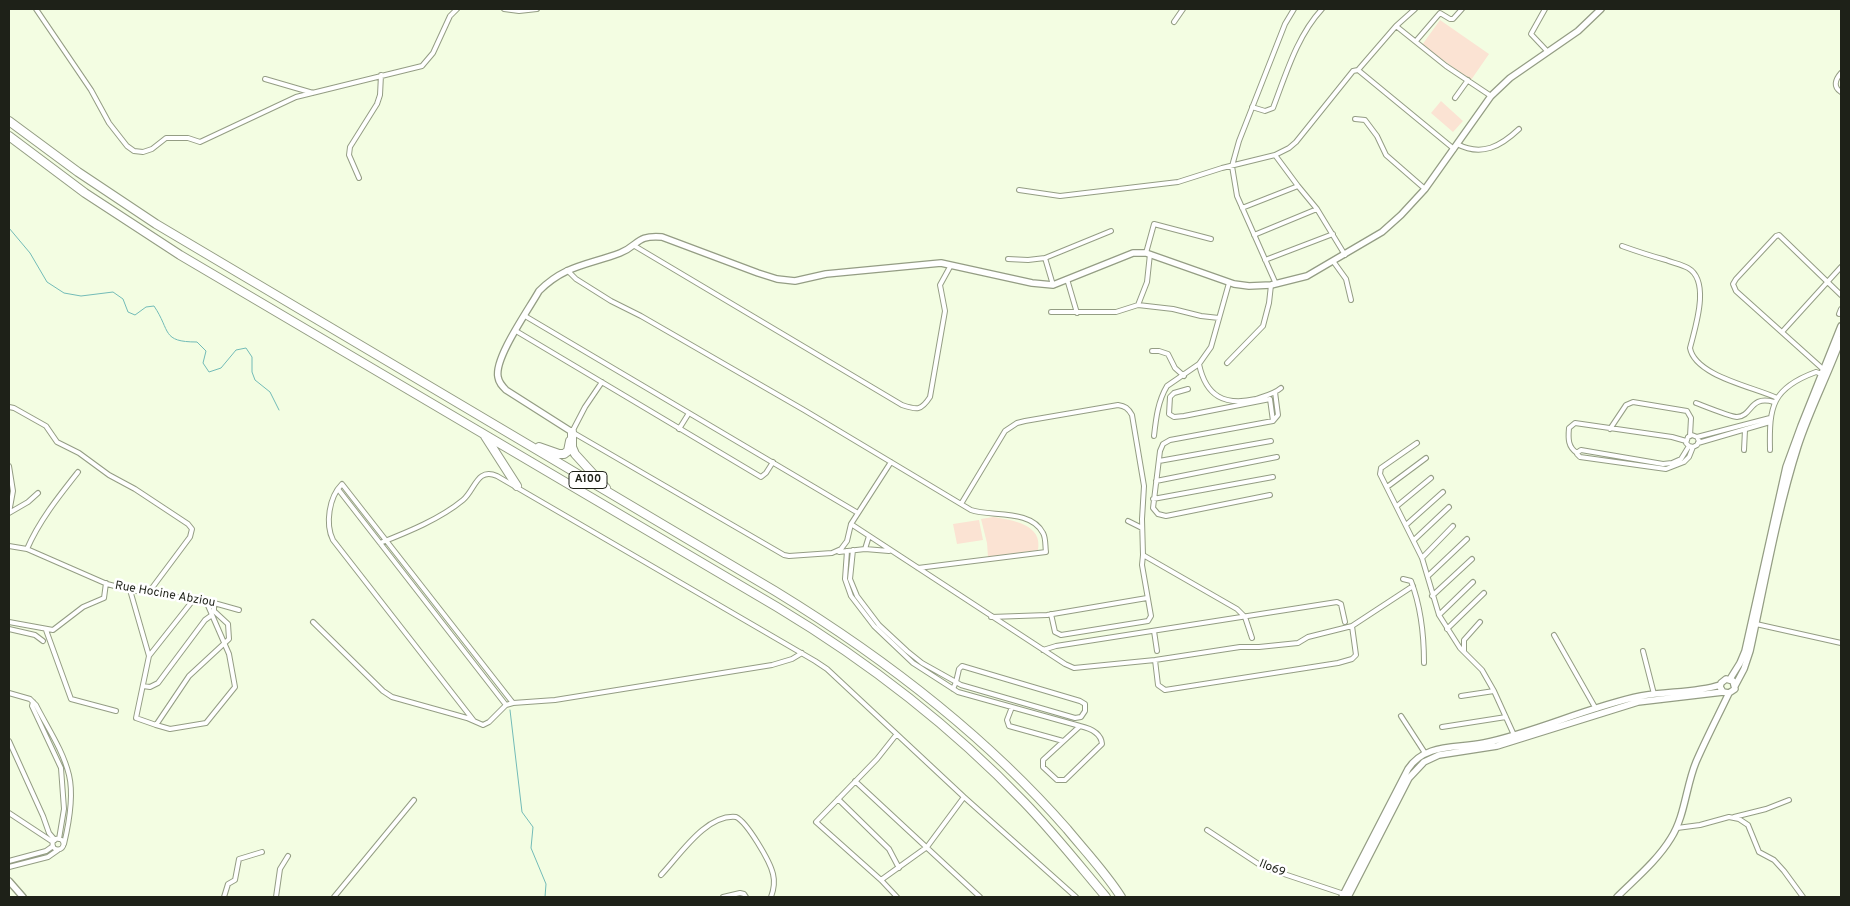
<!DOCTYPE html>
<style>
body{margin:0}
#map{position:relative;width:1850px;height:906px;overflow:hidden;background:#f3fde2;font-family:Overpass,sans-serif}
canvas{display:block}
.frame{position:absolute;inset:0;border:10px solid #1e2118;pointer-events:none}
</style>
<div id="map">
<canvas width="1850" height="906"></canvas>
<div class="frame"></div>
</div>
<script>
const g = document.querySelector('canvas').getContext('2d');
g.lineJoin = 'round';
function fillPath(path, color) {
  g.fillStyle = color;
  g.fill(path, 'evenodd');
}
function trace(path, color, width, dash) {
  g.strokeStyle = color;
  g.lineWidth = width;
  g.lineCap = dash ? 'butt' : 'round';
  g.setLineDash(dash || []);
  g.stroke(path);
}
function label(font, color, halo, rows, align = 'center') {
  g.font = font + ' Overpass,sans-serif';
  g.lineWidth = 5;
  g.setLineDash([]);
  g.textBaseline = 'middle';
  g.strokeStyle = halo;
  g.fillStyle = color;
  for (const [text, x, y, turn = 0] of rows) {
    g.save();
    g.translate(x, y);
    g.rotate((+turn || 0) * Math.PI / 180);
    g.textAlign = isNaN(turn) ? turn : align;
    if (halo) g.strokeText(text, 0, 0);
    g.fillText(text, 0, 0);
    g.restore();
  }
}
const green = new Path2D(`
 M1440,20l49,34 -18,26 -49,-35z
 M1441,101l22,20 -10,11 -22,-19z
 M993,517c19,3 50,7 45,33l-50,7 -1,-14 -6,-24z
 M979,520l4,20 -26,4 -4,-20z`);
const stream = new Path2D(`
 M9,228l21,25 17,29 17,11 17,3 32,-4 10,7 5,13 7,3 11,-8 8,-1c17,25 7,36 43,36l9,9 -3,12 6,9 12,-4 15,-18 10,-2 6,9v15l3,8 15,12 9,18
 M510,710l12,102 11,15 -2,21 15,36 -1,13`);
const street = new Path2D(`
 M36,9l55,81 18,33 18,23 7,5 9,1 9,-3 14,-11h22l12,4 96,-45 126,-31 11,-13 17,-37 7,-7
 M504,9l15,2 18,-2
 M1545,9l-14,25 17,18
 M1174,22l9,-13
 M1396,26l50,40 45,30
 M1416,41l24,-28 10,6h3l9,-10
 M1358,70l38,-44 19,-17
 M1841,73c-6,7 -8,14 0,19
 M265,79l48,14
 M1455,98l13,-18
 M1252,107l13,4 8,-3c13,-34 24,-72 49,-99
 M1355,119l10,1 12,16 9,19 39,34
 M1457,144c25,13 44,2 62,-15
 M1275,155l23,31 19,23 28,46
 M359,178l-10,-23 1,-8 27,-43 3,-9 1,-20
 M1019,190l41,6 118,-14 44,-14 53,-13 14,-7 7,-6 57,-71 5,-1 96,79
 M1242,208l56,-22
 M1254,235l63,-26
 M633,245l269,160c15,5 19,6 28,-8l15,-86 -5,-26 11,-20
 M1622,246c14,5 29,10 44,14 7,3 15,4 22,8 23,13 7,60 2,80 5,28 64,39 87,50
 M1146,253l8,-29 57,15
 M1045,258l8,27
 M1008,259l20,1 17,-2 66,-27
 M1265,260l68,-26
 M1333,261l13,18 5,21
 M567,270l9,9 35,22 30,15 163,94 167,100c20,7 60,-1 72,23 3,5 2,13 3,19l-128,16
 M1067,279l10,34
 M1276,284l-39,-88 -5,-30 7,-25 46,-117 9,-15
 M1138,305l9,-23 3,-28
 M1051,312h65l22,-7 35,4 28,7 18,2
 M1839,314l2,-5
 M525,316l333,197
 M516,331l245,146 5,-4 7,-11
 M1782,332l59,-65
 M1152,351h7l9,3 7,14 9,8
 M1227,363l36,-37 6,-23 2,-18
 M1199,364c7,33 26,42 57,35 9,-3 18,-5 25,-11
 M1824,370l-88,-79 -3,-7 3,-5 40,-43 3,-1 62,60
 M602,382l-17,25 -13,25 212,123 5,1 43,-3 9,-4 6,-8 4,-17 40,-62
 M1188,389l-14,4 -4,4 -1,17 5,3 10,-1 86,-17
 M1270,399l3,22
 M1696,403c8,3 35,14 41,14 16,-1 12,-22 37,-15
 M9,407l5,1 32,18 11,16 22,11 30,22 26,14 53,35 4,5 -2,8 -41,55
 M679,429l10,-16
 M1610,429l16,-24 7,-3 54,9 4,7 -1,18
 M1154,436c2,-18 4,-35 13,-50l32,-22 12,-17 18,-64
 M1697,437l73,-19
 M1417,443l-36,25 -1,6 42,84 17,57 21,33 22,22 12,21 20,44
 M1698,443l72,-21
 M1689,446l-8,13 -9,4 -9,1 -82,-14 -3,2 -1,2 3,3 86,12 18,-7 5,-5 4,-10 4,-2 2,-4 -2,-4 -5,-2 -4,2 -2,6 3,3 4,1
 M1744,450l1,-20
 M1770,450c-1,-44 2,-62 46,-78l6,2
 M1577,453c-9,-6 -9,-14 -8,-25l6,-5 97,14 14,4
 M1159,461l112,-20
 M9,466l4,25 -4,22
 M1156,481l121,-24
 M1387,487l39,-29
 M338,489l168,216
 M1270,495l-104,21 -8,-2 -5,-6 7,-57 3,-7 7,-4 103,-19 5,-6 -3,-23
 M1153,499l120,-22
 M961,504l44,-73 12,-8 8,-2 93,-16c7,1 10,3 14,10l12,71 -2,33 1,36 94,54 8,8 7,21
 M1397,506l34,-28
 M9,513l19,-11 10,-9
 M1128,521l14,7
 M851,524l214,140 9,4 81,-8 85,-13h19l39,-4 10,-6 44,-11 61,-40
 M1406,525l37,-33
 M1414,540l35,-33
 M380,543c28,-11 60,-24 83,-43 12,-10 14,-33 34,-24l318,185 12,8 137,128 112,100
 M9,546l18,3 80,35 23,6 84,13 25,7
 M27,549c12,-28 32,-53 51,-77
 M865,549l4,-13
 M853,550l-3,29 7,17 22,29 28,26 15,12 34,19 -3,7
 M847,551l-2,28 6,17 23,30 39,37 45,29 122,34 -37,34v7l14,13h8l37,-36c-1,-12 -13,-16 -22,-18
 M839,552l26,-3 24,2
 M1422,558l31,-32
 M1428,576l39,-37
 M1403,579l8,2c10,26 13,55 13,82
 M130,590l19,66 -13,62 20,7 33,-49 40,-37 -1,-15 -14,-13v-8
 M1432,596l40,-37
 M1051,614l4,18 6,3 87,-14 3,-5 -9,-51 1,-10
 M1439,615l34,-33
 M991,617l56,-2 100,-17
 M9,622l44,8 30,-23 21,-9 2,-15
 M313,622l70,69 9,6 75,21 16,7 6,-3 17,-17 7,-2 42,-3 217,-35 20,-6 10,-6
 M1756,624l85,19
 M9,629l26,6 8,6
 M1447,629l37,-36
 M46,630l25,69 45,12
 M1154,631l3,20
 M1554,635l42,74
 M1043,650l13,-4 281,-44 4,2 4,18
 M1464,651v-11l16,-18
 M1643,651l11,43
 M149,656l45,-57
 M1155,660l3,25 7,5 173,-27 14,-4 4,-4 -4,-29
 M962,666l118,35 5,3v7l-4,6 -6,1 -114,-33 -5,-3 3,-13z
 M143,686l7,1 8,-4 47,-63 7,-5
 M9,693l21,6 6,6c11,22 27,45 33,70 5,21 0,48 -5,69
 M1461,696l33,-5
 M33,702l-1,4 29,62 3,41 -5,30
 M1012,707l-5,13 2,6 54,15
 M1401,716l24,37
 M474,721l-141,-181c-8,-16 -4,-43 9,-56l171,219
 M156,725l14,4 36,-6 29,-36 -6,-33 -23,-53
 M1442,727l64,-10
 M896,735l-19,24 -61,63 65,58 16,17
 M9,741l34,75 6,17 6,7
 M855,781l125,116
 M838,799l51,50 10,19
 M9,813l44,29
 M1734,817l32,-8 23,-9
 M1677,828l23,-3 29,-8 10,2 9,6 11,27 15,8 10,11 19,26
 M1207,830l56,37 81,27
 M52.5 844a5.5 5.5 0 1 1 11 0a5.5 5.5 0 1 1-11 0Z
 M9,861l37,-10 7,-5
 M9,867l39,-10 10,-7
 M661,875c19,-20 45,-61 75,-58 11,5 34,44 37,57 2,8 1,15 -2,23
 M881,880l46,-33 37,-50
 M224,897l4,-13 7,-4 4,-21 23,-7
 M276,897l4,-28 8,-13
 M334,897l80,-97
 M723,897l17,-4 4,1 2,3`);
const secondary = new Path2D(`
 M572,432l-66,-42c-4,-4 -7,-7 -8,-13 -4,-19 31,-68 41,-86 26,-26 49,-26 81,-38 20,-8 15,-18 42,-16l96,36 19,6 18,2 31,-7 115,-11 91,20 21,2 80,-32h13l88,31 15,2 22,-1 36,-9 75,-44 19,-17 24,-26 66,-93 19,-18 68,-47 23,-22
 M1730,679l10,-16 5,-12 41,-184 15,-41 40,-100
 M1735,686l9,-17 6,-18c15,-69 27,-139 48,-205 12,-37 30,-71 43,-107
 M9,881l14,16
 M1342,897l66,-128c17,-26 48,-20 76,-26 53,-11 103,-36 157,-47 26,-5 54,-3 79,-11
 M1348,897l61,-119 15,-16 15,-7 58,-9 141,-44 85,-10
 M1617,897c18,-18 40,-36 54,-59 14,-22 15,-52 25,-76 10,-23 22,-46 33,-69l6,-4 -2,-8 -7,-2 -5,4 -1,4 3,5 6,1`);
const highway = new Path2D(`
 M9,121l69,51 78,52 619,367c108,66 208,142 292,238 18,22 39,44 54,68
 M9,136l76,57 95,62 597,352c90,54 174,119 247,195 29,30 55,63 82,95
 M572,432v15l3,7 31,34
 M485,436l32,50
 M539,447l20,7h5l4,-3 2,-10`);
const shields = [
 [588,480,38]
];
const shieldNames = [
 ["A100",588,480]
];
const streetNames = [
 ["Rue Hocine Abziou",165,595,10],
 ["Ilo69",1272,869,22]
];
fillPath(green, '#fbe3d3');
trace(stream, '#72bbb7', 1);
trace(street, '#949d84', 6);
trace(secondary, '#949d84', 8);
trace(highway, '#949d84', 10);
trace(street, '#fff', 4);
trace(secondary, '#fff', 5.5);
trace(highway, '#fff', 8);
for (const [x, y, w] of shields) {
  const box = new Path2D();
  box.roundRect(x - w / 2, y - 8.5, w, 17, 4);
  g.fillStyle = '#fff';
  g.fill(box);
  trace(box, '#1e2118', 1);
}
label('bold 11px', '#1e2118', null, shieldNames);
label('12px', '#1e2118', '#fff', streetNames);
</script>
